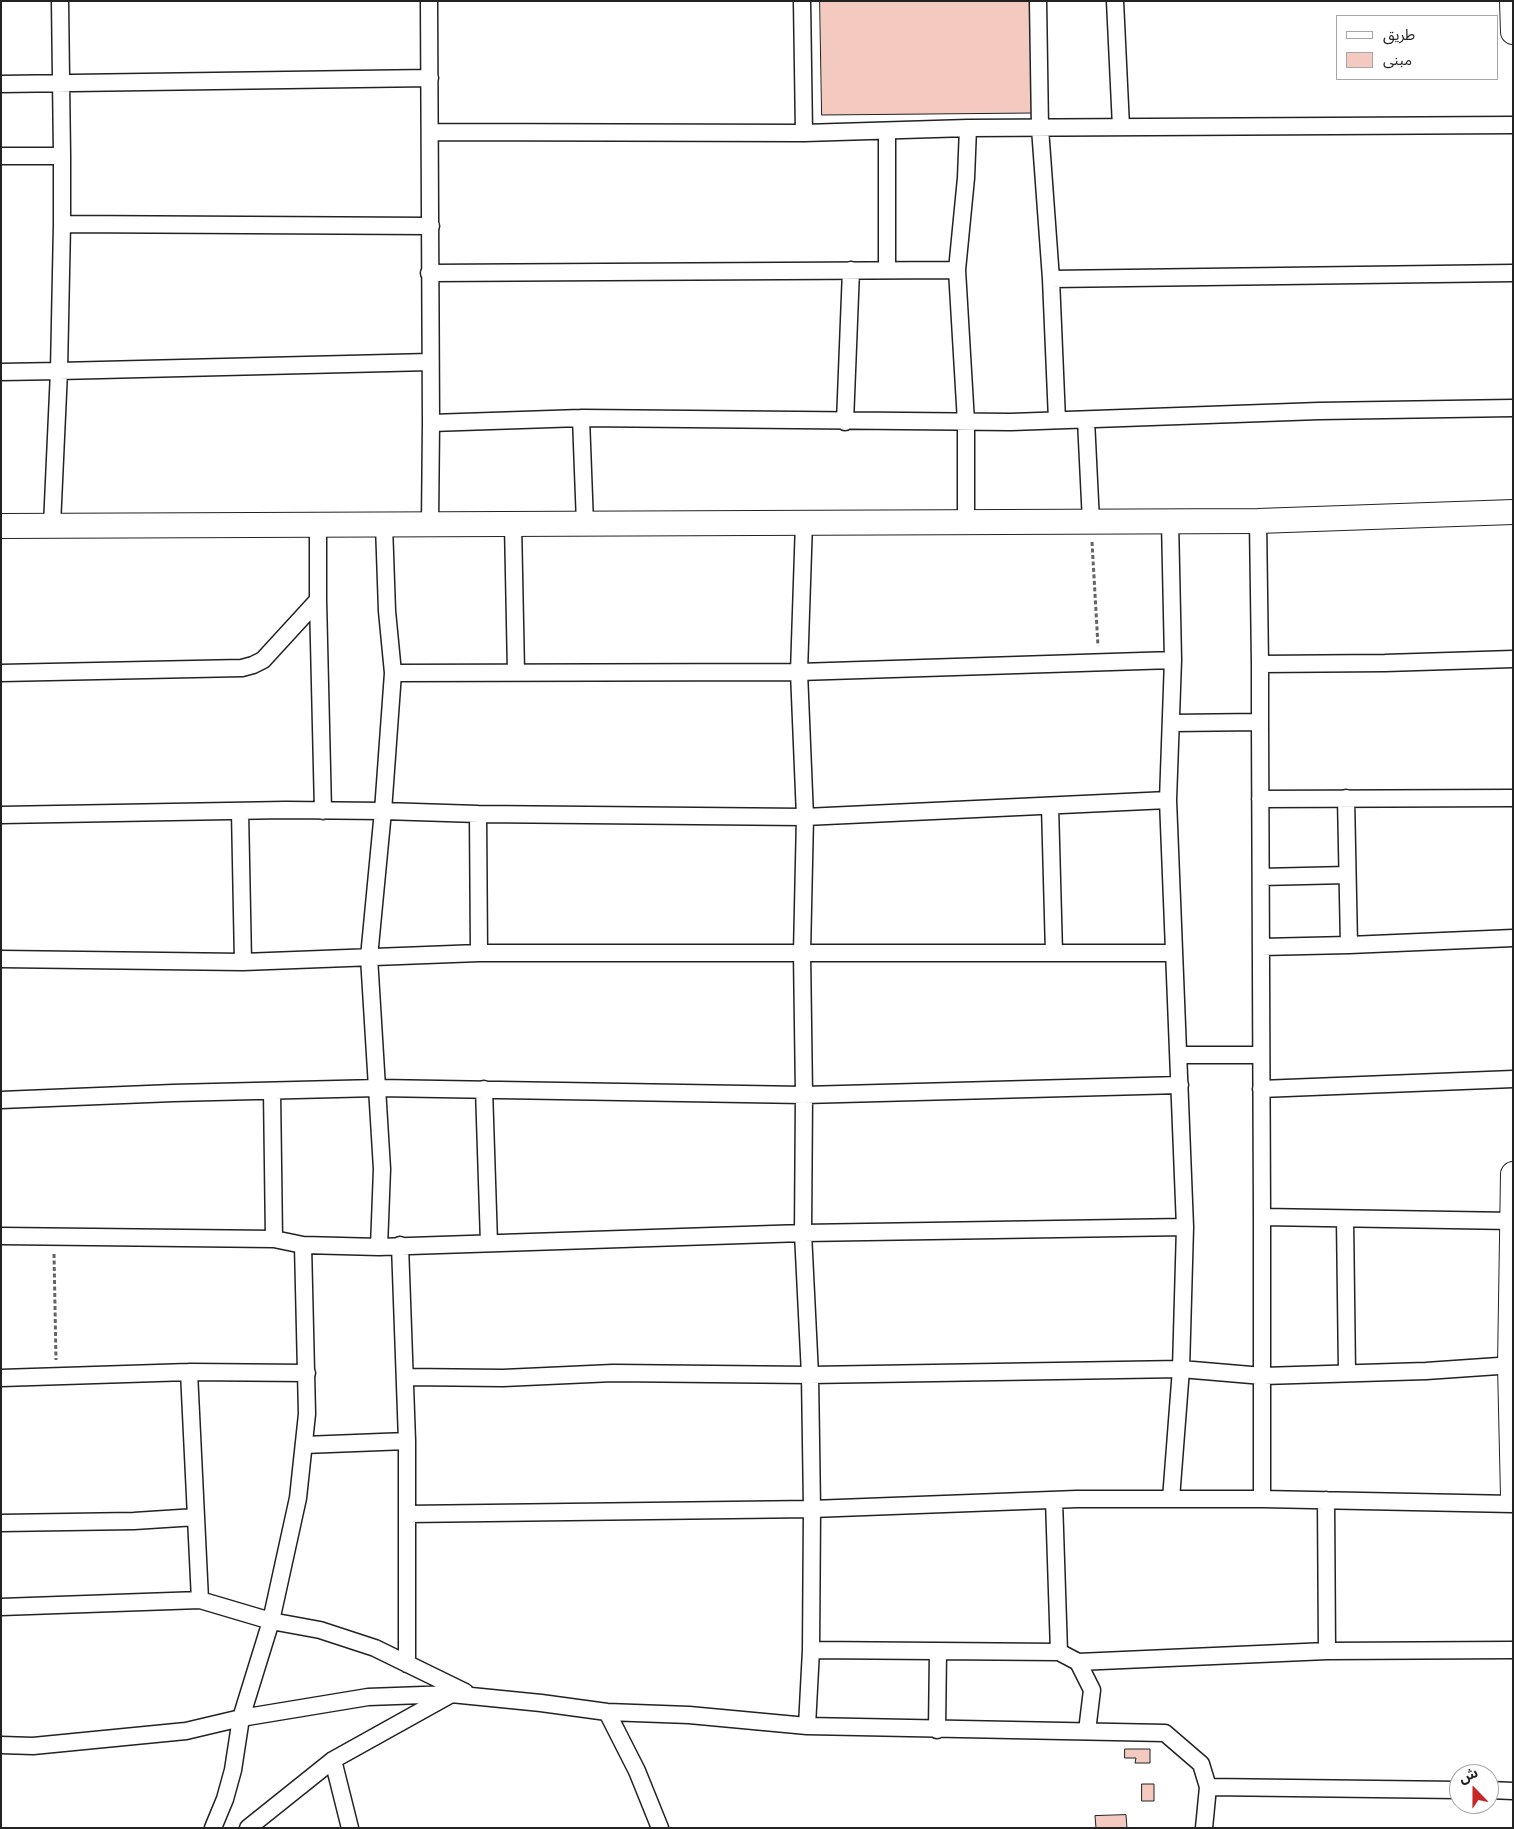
<!DOCTYPE html>
<meta charset="utf-8">
<style>
body{margin:0}
#map{position:relative;width:1514px;height:1829px;overflow:hidden;background:#fff;font-family:Figtree,"Noto Sans Arabic",sans-serif}
canvas{display:block}
.frame{position:absolute;inset:0;border:2px solid #222;pointer-events:none}
.legend{position:absolute;left:1336px;top:15px;width:162px;height:65px;box-sizing:border-box;background:#fff;border:1px solid #a7a7a7;margin:0;padding:6px 9px;list-style:none;font-size:15px;color:#222}
.legend li{display:flex;align-items:center;gap:10px;height:25px}
.legend b{width:25px;border:1px solid #a7a7a7}
.north{position:absolute;left:1449px;top:1764px;width:50px;height:50px;box-sizing:border-box;background:#fff;border:1px solid #a7a7a7;border-radius:50%;rotate:338deg;font-size:14px;font-weight:700;line-height:20px;text-align:center;color:#222}
.north::after{content:'';display:block;margin:auto;width:18px;height:22px;background:#c62828;clip-path:polygon(50% 0,100% 100%,50% 72%,0 100%)}
</style>
<div id="map">
<canvas width="1514" height="1829"></canvas>
<div class="frame"></div>
<ul class="legend">
<li><b style="height:6px;background:#fff"></b>طريق</li>
<li><b style="height:14px;background:#f3c9c0"></b>مبنى</li>
</ul>
<div class="north">ش</div>
</div>
<script>
const g = document.querySelector('canvas').getContext('2d');
g.lineJoin = 'round';
function fillPath(path, color) {
  g.fillStyle = color;
  g.fill(path, 'evenodd');
}
function trace(path, color, width, dash) {
  g.strokeStyle = color;
  g.lineWidth = width;
  g.lineCap = dash ? 'butt' : 'round';
  g.setLineDash(dash || []);
  g.stroke(path);
}
const building = new Path2D(`
 M820,1h211l3,112 -212,2z
 M1125,1749h25v14h-15l1,-5h-11z
 M1142,1784h12v17h-12z
 M1126,1815l1,13h-31l-1,-12z`);
const path = new Path2D(`
 M1092,542l6,104
 M54,1254l2,106`);
const street = new Path2D(`
 M60,1l2,155
 M429,1l2,422 -1,101
 M802,1l2,132
 M1038,1l2,127 11,151 6,141
 M1115,1l6,126
 M1,84l429,-6
 M430,132l374,1 164,-5 545,-3
 M1,156h61v68l-3,147 -58,1
 M62,224l369,2
 M887,270v-138
 M429,273l528,-3
 M1051,279l462,-6
 M581,418l4,106
 M1086,420l5,102
 M845,422l6,-152
 M431,423l150,-5 430,4 308,-11 194,-3
 M1170,521l3,139 -5,140 17,427 -4,142 -10,130
 M1258,521l2,143
 M804,522l-5,150 6,145 -3,136 2,142 -1,138 7,142 2,134 -1,141 -4,76
 M966,522v-100l-9,-152 9,-92 2,-50
 M513,524l3,148
 M52,525l7,-154 371,-9
 M318,525v75l5,211
 M1,673l241,-5 11,-3 10,-5 55,-60
 M393,673l406,-1 374,-12
 M1260,722l2,495
 M1172,723l88,-1v-58l125,-1 128,-4
 M1346,798l3,147 164,-7
 M1260,799l253,-1
 M1050,806l4,147
 M240,811l3,151
 M478,814l1,139
 M1,815l285,-5 97,1 95,3 327,3 363,-17
 M1261,877l86,-2
 M1261,947l88,-2
 M1,959l242,3 236,-9h695
 M1179,1055h82
 M484,1089l5,154
 M1261,1089l252,-10
 M272,1091l2,148
 M1,1100l172,-7 205,-5 426,7 376,-10
 M1345,1219l2,154
 M1,1236l273,3 29,6 76,2 424,-14 382,-6
 M303,1245l4,169 -9,84 -27,123 49,9 55,18 90,44
 M400,1245l7,196v223
 M379,1247l3,-78 -13,-212 14,-146 10,-138 -6,-62 -3,-86
 M189,1372l11,228
 M405,1377l98,1 110,-5 197,2 371,-6 82,7 163,-5 87,-6
 M1,1378l188,-6 118,1
 M304,1445l103,-4
 M1262,1499v-282l251,4
 M1054,1500l5,152
 M1326,1500l1,151
 M407,1514l405,-5 265,-10h185l251,5
 M1,1523l133,-2 62,-4
 M1,1607l199,-7 71,21 -30,97 -8,52 -8,29 -12,29
 M811,1650l248,2 19,10 249,-11 186,-1
 M1078,1662l14,28 -5,41
 M607,1712l30,59 23,57
 M937,1730l1,-78
 M1,1745l32,1 153,-15 55,-13 127,-21 83,-3 90,9 66,9 82,3 118,11 358,7 36,31 7,23 -4,41
 M333,1760l17,68
 M1208,1787l251,3
 M1489,1790l24,1
 M248,1828l85,-68 115,-64`);
const secondary = new Path2D(`
 M1512,1l1,31
 M1,526l1257,-5 255,-9
 M1513,1174l-3,191 3,132`);
fillPath(building, '#f3c9c0');
trace(building, '#222', 1);
trace(street, '#222', 19);
trace(secondary, '#222', 26);
trace(path, '#646464', 3, [4, 2.5]);
trace(street, '#fff', 16);
trace(secondary, '#fff', 24);
</script>
